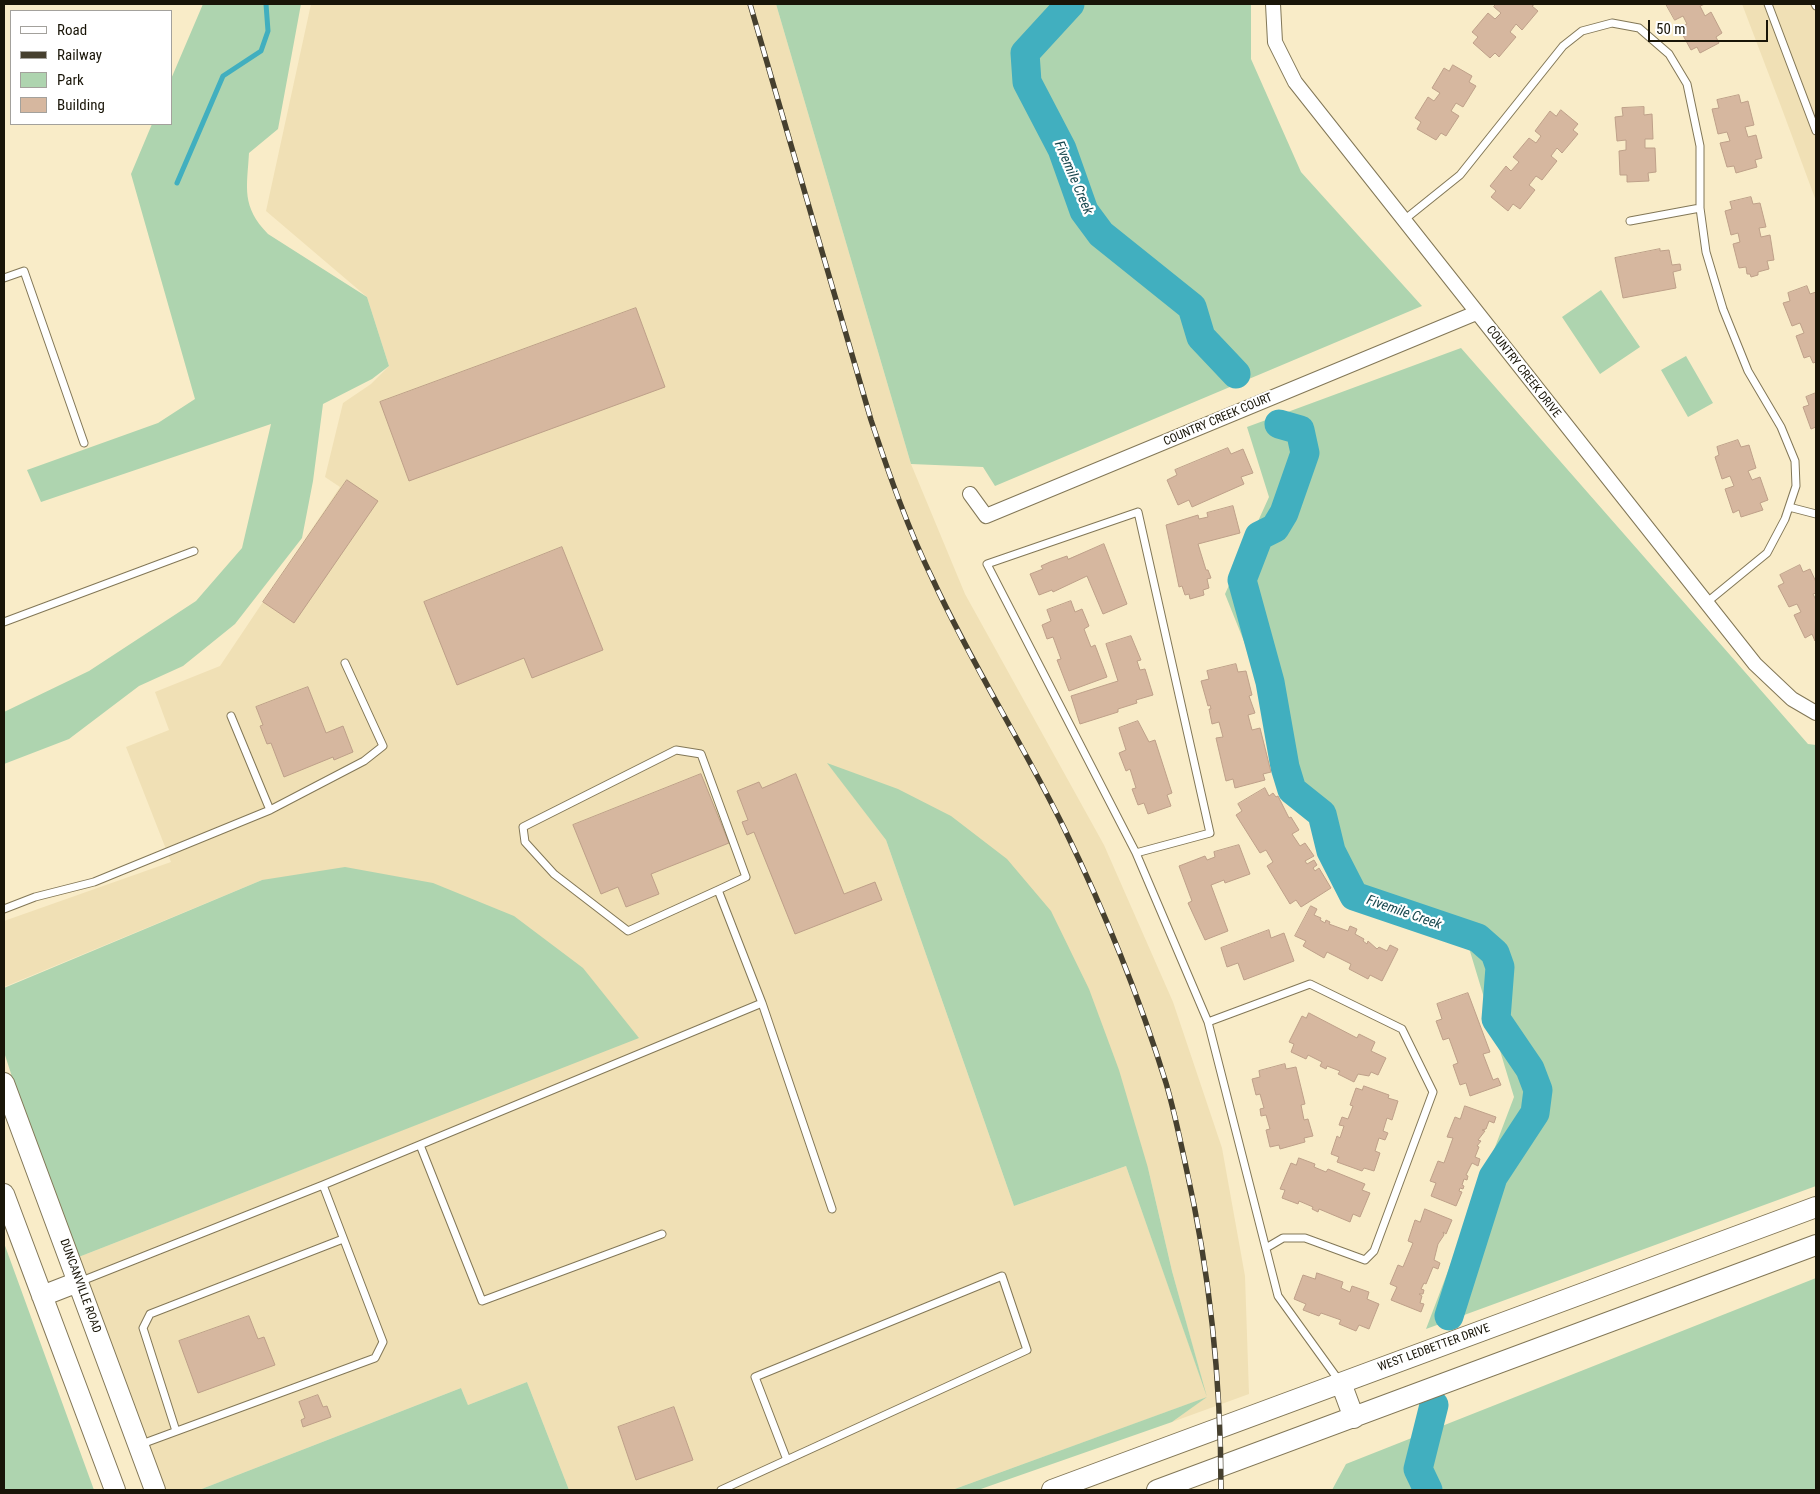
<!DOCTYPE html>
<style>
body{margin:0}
#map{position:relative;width:1820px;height:1494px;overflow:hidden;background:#f9ecc8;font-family:"Roboto Condensed",sans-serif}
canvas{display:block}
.frame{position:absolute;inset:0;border:5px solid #191508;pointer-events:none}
.legend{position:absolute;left:10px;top:10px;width:162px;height:115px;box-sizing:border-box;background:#fff;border:1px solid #a3a19c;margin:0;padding:6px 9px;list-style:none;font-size:15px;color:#191508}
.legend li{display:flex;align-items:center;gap:10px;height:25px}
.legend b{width:25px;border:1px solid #a3a19c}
.scale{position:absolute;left:1648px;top:20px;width:120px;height:22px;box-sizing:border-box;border:2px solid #191508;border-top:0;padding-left:6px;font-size:15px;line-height:18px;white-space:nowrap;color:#191508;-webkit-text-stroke:4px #fff;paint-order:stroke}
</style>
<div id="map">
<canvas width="1820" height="1494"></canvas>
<div class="frame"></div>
<ul class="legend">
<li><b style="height:6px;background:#fff"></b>Road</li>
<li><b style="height:6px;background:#46402f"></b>Railway</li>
<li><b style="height:14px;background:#aed4af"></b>Park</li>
<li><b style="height:14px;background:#d6b79f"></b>Building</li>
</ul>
<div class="scale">50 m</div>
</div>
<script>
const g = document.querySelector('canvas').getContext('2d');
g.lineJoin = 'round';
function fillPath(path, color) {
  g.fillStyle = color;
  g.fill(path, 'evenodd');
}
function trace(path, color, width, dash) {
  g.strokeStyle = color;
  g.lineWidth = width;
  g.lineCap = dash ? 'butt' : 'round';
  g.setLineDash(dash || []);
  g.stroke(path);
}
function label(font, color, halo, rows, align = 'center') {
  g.font = font + ' "Roboto Condensed",sans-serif';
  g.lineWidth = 4.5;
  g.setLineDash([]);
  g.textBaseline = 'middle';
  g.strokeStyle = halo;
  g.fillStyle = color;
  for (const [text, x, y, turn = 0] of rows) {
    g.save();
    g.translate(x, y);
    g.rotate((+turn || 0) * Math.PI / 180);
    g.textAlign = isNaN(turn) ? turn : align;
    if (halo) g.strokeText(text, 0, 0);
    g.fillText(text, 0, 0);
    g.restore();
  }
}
const built = new Path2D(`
 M311,4h465l135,460 54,130 139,251 69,157 49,146 23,128 4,118 -77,28 33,-24 -253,92h-383l-42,-108 -59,23 -7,-17 -262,102h-38l-90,-230 568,-223 -377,-157 -258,107v-66l167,-59 -45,-115 43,-17 -14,-38 65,-26 120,-179 -15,-10 18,-74 28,-19 18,-18 -22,-69 -101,-86zM828,763l320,405 24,103 32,116 -78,-221 -112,40 -128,-366z
 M1742,4h74v197l-34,-92z`);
const green = new Path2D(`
 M203,4h98l-23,125 -29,24c-2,35 -8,53 19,81l99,63 22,69 -17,13 -49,25 -10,77 -11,57 -67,86 -52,42 -44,20 -70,53 -65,25v-52l85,-41 107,-70 46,-53 29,-124 -230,78 -14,-32 131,-47 37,-24 -64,-225 21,-50h19v-45z
 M776,4h475v55l50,113 121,134 -427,180 -12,-19 -72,-3z
 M1601,290l39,57 -40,27 -38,-57z
 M1461,348l347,396 8,1v441l-390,143 88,-232 -45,-149 -121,-47 -123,-307 44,-97 -22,-70z
 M1686,356l27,47 -25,14 -27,-47z
 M827,763l71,26 53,27 56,43 44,52 38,78 30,81 29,98 24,103 35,126 -35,25 -194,68h-26l255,-93 -81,-231 -112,40 -128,-366z
 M345,867l88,16 81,33 69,52 56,70 -568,222 -67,-208v-64l258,-108z
 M4,1243l90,247h-90z
 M1816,1278v212h-484l14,-26z
 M527,1382l42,108h-370l262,-102 7,17z`);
const stream = new Path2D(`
 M177,183l46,-107 38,-25 7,-20 -2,-27`);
const river = new Path2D(`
 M1070,4l-45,49 2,29 35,67 22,62 17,23 91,73 9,30 35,37
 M1279,424l21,6 5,23 -21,60 -9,15 -16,8 -17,44 28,102 15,85 7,23 30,24 9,37 23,45 124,42 17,15 5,14 -4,52 34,50 8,21 -3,23 -42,64 -44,139
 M1428,1490l-10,-21 16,-64`);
const building = new Path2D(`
 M1496,4h39l-3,2 6,5 -16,19 -6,-6 -6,8 6,5 -17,20 -4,-4 -5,5 -17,-15 5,-6 -6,-5 16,-19 7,6 6,-6 -7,-6z
 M1666,4h39l-5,2 5,10 6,-4 11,21 -6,4 3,6 -19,10 -3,-6 -6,3 -12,-22 8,-4 -4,-8 -8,4z
 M1453,65l19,11 -3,6 7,4 -13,21 -7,-4 -5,8 8,5 -13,20 -5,-3 -5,7 -19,-11 4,-7 -6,-4 13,-21 6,4 6,-8 -8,-5 12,-20 5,3z
 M1739,95l2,8 7,-2 6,24 -9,2 3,10 8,-2 6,23 -7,2 2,7 -21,6 -2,-7 -7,1 -7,-24 10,-2 -3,-9 -9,2 -6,-25 7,-1 -2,-8z
 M1644,107v8l8,-1 1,25h-8v9h10l1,24 -8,1 1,8 -22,1v-7h-7l-1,-24 7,-1v-10l-9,1 -2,-24 8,-1 -1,-8z
 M1561,110l17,14 -5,6 5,4 -16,19 -5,-5 -6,8 6,5 -15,19 -6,-4 -7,9 6,5 -15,19 -7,-5 -5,7 -17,-14 5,-6 -6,-5 16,-20 5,5 8,-9 -6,-5 16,-19 7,5 5,-7 -6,-5 15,-20 6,5z
 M1751,197l2,7 7,-1 6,24 -7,1 2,9 9,-2 4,25 -7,1 2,8 -11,3v3l-7,2 -1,-3h-3l-1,-7 -7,1 -6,-24 7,-2 -2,-9 -7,2 -6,-24 7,-2 -2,-7z
 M1660,249v2l9,-1 3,15 8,-1 1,6 -8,2 3,16 -53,10 -8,-40z
 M1807,286l3,8 6,-2v70l-3,1 -3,-7 -6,2 -8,-22 8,-3 -4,-10 -8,3 -9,-23 7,-2 -2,-8z
 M636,308l29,79 -256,94 -29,-79z
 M1816,393v34l-5,2 -8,-22 6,-2 -3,-8z
 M1738,440l3,7 8,-2 7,23 -8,3 4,9 8,-3 8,23 -8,3 3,7 -22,7 -2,-7 -6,3 -8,-24 9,-3 -4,-10 -8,3 -7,-22 4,-2 -2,-8z
 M1228,448l3,6 12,-5 10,24 -12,4 3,7 -52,23 -3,-7 -11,5 -11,-25 10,-5 -2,-5z
 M347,480l31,21 -84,122 -31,-21z
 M1233,506l7,27 -42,11 8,26h2l3,8 -4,1 2,9 -6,2 1,5 -14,4 -1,-5 -4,1 -3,-9 -3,1 -13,-62 32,-10 1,4 9,-2 -1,-4z
 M1104,544l23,60 -24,10 -16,-38 -34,16 -1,-2 -13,5 -9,-21 13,-5 -2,-3 9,-4 17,-6 1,3z
 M562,547l41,103 -71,28 -8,-20 -67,27 -33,-83z
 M1800,565l3,7 7,-3 6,13v11l-3,1 3,6 -1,41 -3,-7 -7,4 -11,-23 7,-3 -4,-8 -8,3 -11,-21 6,-3 -4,-8z
 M1071,601l4,11 7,-3 7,17 -5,3 7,18 4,-2 12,32 -38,14 -12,-31 4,-1 -8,-22 -6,2 -5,-14 9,-4 -4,-11z
 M1131,636l10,24 -4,1 3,9 5,-1 8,26 -17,5 1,3 -19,6v3l-38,12 -9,-28 47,-15 -12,-37z
 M1236,664l2,8 8,-1 6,24 -3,1 6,17 -7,2 4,15 8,-2 11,44 -8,2 2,6 -30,8 -2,-9 -7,2 -10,-43 7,-1 -4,-15 -7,2 -3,-15h2l-1,-4 -2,1 -7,-25 8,-2 -2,-8z
 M308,687l18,46 17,-7 10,26 -19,8 -1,-3 -49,20 -13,-34 -4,1 -7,-18 3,-1 -7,-18z
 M1138,721l11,21 6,-2 17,53 -5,2 4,11 -23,8 -4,-11 -6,2 -6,-16 4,-1 -6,-19 -4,2 -7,-18 7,-3 -7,-22z
 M701,774l28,69 -78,31 8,20 -33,13 -8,-20 -17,7 -28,-69z
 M796,774l48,120 31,-12 7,18 -87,34 -41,-102 -7,3 -5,-13 6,-2 -11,-29 22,-9 3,6z
 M1265,788l4,8 4,-3 3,4 2,-1 11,22 2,-1 8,13 -7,4 8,12 5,-3 9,13 -9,5 2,3 7,-4 3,5 -4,3 2,3 4,-3 12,20 -30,19 -5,-7 -6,4 -23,-38 6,-4 -7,-12 -6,3 -24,-38 6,-4 -4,-7z
 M1239,845l11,29 -25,9 -1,-3 -13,5 17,46 -23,9 -17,-37 4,-2 -13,-35 26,-10 2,4 8,-3 -1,-5z
 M1311,906l6,3 -3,6 7,3 -1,2 5,3 1,-3 4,2 -1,2 19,7 2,-5 7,3 -2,5 9,5 -1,2 4,3 1,-3 9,8 2,-2 8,4 3,-6 8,4 -16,32 -12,-6 -2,4 -19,-10 2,-5 -24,-12 -3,6 -21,-12 3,-5 -11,-5z
 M1269,930l2,8 13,-5 10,28 -50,19 -6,-17 -11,4 -6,-19z
 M1468,993l22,59 -7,2 10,26 5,-2 3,7 -31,11 -4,-13 -6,2 -7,-20 5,-2 -9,-25 -6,2 -7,-19 6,-2 -5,-15z
 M1309,1013l48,25 2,-4 16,8 -4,9 15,7 -8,17 -7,-3 -2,4 -11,-2 -4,8 -16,-8 2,-3 -13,-5 -1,3 -6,-3 2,-4 -14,-7 -2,4 -15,-7 3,-8 -5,-2 13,-26 4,2z
 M1285,1064l1,5 10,-2 9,37 -4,1 3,15 4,-1 5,17 -9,2 1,4 -25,7 -1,-4 -9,2 -4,-17 4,-1 -4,-14 -5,1 -1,-7 4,-1 -4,-14 -4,1 -4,-16 8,-2 -1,-6z
 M1364,1086l25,9 -1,3 10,3 -6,19 -5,-2 -4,13 5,2 -3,7 -6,-2 -4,13 5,2 -6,18 -10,-3 -2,3 -25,-9 2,-5 -8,-3 6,-18 3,2 4,-12 -5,-1 3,-8 6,2 5,-13 -3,-1 6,-17 6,2z
 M1465,1106l31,11 -2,6 -5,-2 -3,8 -4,1 3,1 -7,9 3,1 -4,5 2,1 -4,10 5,2 -2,7 -6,-3 -6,12 2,1 -1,4 -3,-1 -2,6 2,1 -1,3 -3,-1 -1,3 3,1 -6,14 -25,-10 5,-13 -6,-2 8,-20 6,2 9,-25 -6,-1 8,-20 5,2z
 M1299,1158l16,6 -1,3 12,5 2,-3 37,15 -3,6 8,3 -10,24 -7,-3 -3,8 -31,-13 -1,3 -6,-3 1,-2 -14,-6 -1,3 -16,-6 3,-8 -5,-1 11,-26 5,2z
 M1425,1209l27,11 -6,14 -3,-2 1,3 -6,9 -4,16 6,3 -2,6 -5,-2 -7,17 -2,-1 -3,6 3,1 -1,4h-4l3,2 -2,7 4,1 -3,8 -30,-12 6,-13 -7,-3 8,-19 5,2 10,-24 -5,-2 7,-21 5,2z
 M1317,1273l26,9 -2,6 9,4 2,-6 17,6 -2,7 12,5 -10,25 -10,-4 -3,6 -17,-7 2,-4 -20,-7 -2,3 -16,-6 3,-6 -12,-5 9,-24 12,4z
 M249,1316l9,23 6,-2 11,28 -77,28 -19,-52z
 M318,1395l5,12 4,-1 4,11 -28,10 -2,-7 4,-2 -6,-16z
 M674,1407l19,53 -57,20 -18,-53z`);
const service = new Path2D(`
 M1768,4l48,127
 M1815,4l1,2
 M1404,220l56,-45 103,-129 19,-15 30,-8 27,5 30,26 18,30 13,62v62l6,44 17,57 25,62 33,56 14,34 1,25 -11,33 -18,34 -61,50
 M1630,221l70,-13
 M4,278l20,-7 60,172
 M1789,507l27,7
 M4,622l190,-71
 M270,810l94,-49 19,-15 -38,-83
 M1136,853l74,-20 -72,-321 -151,52 149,289 72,169 70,274 62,86
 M4,909l31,-12 59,-15 176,-72 -39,-94
 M762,1003l70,206
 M1208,1022l102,-38 92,45 31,63 -59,159 -9,9 -60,-22h-22l-17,10
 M420,1145l62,156 180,-67
 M79,1282l244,-97 439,-182 -44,-113 28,-13 -45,-123 -25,-4 -153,77 2,15 29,32 74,57 90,-41
 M176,1431l-33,-103 7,-14 193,-75
 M139,1445l236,-87 8,-16 -60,-157
 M721,1490l306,-140 -25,-74 -247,101 32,83`);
const minor = new Path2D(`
 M1273,4l2,38 20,40 460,582 37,35 24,14
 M970,494l16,22 490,-203`);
const secondary = new Path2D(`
 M4,1083l151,407
 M4,1194l111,296
 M42,1296l36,-14
 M1341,1383l13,35
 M1052,1490l764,-283
 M1157,1490l659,-245`);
const rail = new Path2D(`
 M750,4l121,416c18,54 37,109 62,160 39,85 90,164 131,248 40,82 75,168 102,255 8,27 14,56 20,84 24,106 35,214 35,323`);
const streetNames = [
 ["COUNTRY CREEK DRIVE",1523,372,52],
 ["COUNTRY CREEK COURT",1218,420,-23],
 ["DUNCANVILLE ROAD",80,1286,70],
 ["WEST LEDBETTER DRIVE",1434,1348,-20]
];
const waterNames = [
 ["Fivemile Creek",1073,178,67],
 ["Fivemile Creek",1404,913,19]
];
fillPath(built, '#f0e0b5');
fillPath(green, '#aed4af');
trace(stream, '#41afbf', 5);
trace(river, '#41afbf', 29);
fillPath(building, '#d6b79f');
trace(building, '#bea089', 1);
trace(service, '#827757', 9);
trace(minor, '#827757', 16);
trace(secondary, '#827757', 22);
trace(service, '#fff', 7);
trace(minor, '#fff', 14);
trace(secondary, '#fff', 20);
trace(rail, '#46402f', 5.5);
trace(rail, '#fff', 4, [11]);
label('12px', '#191508', '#fff', streetNames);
label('italic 14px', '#18484f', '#fff', waterNames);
</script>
